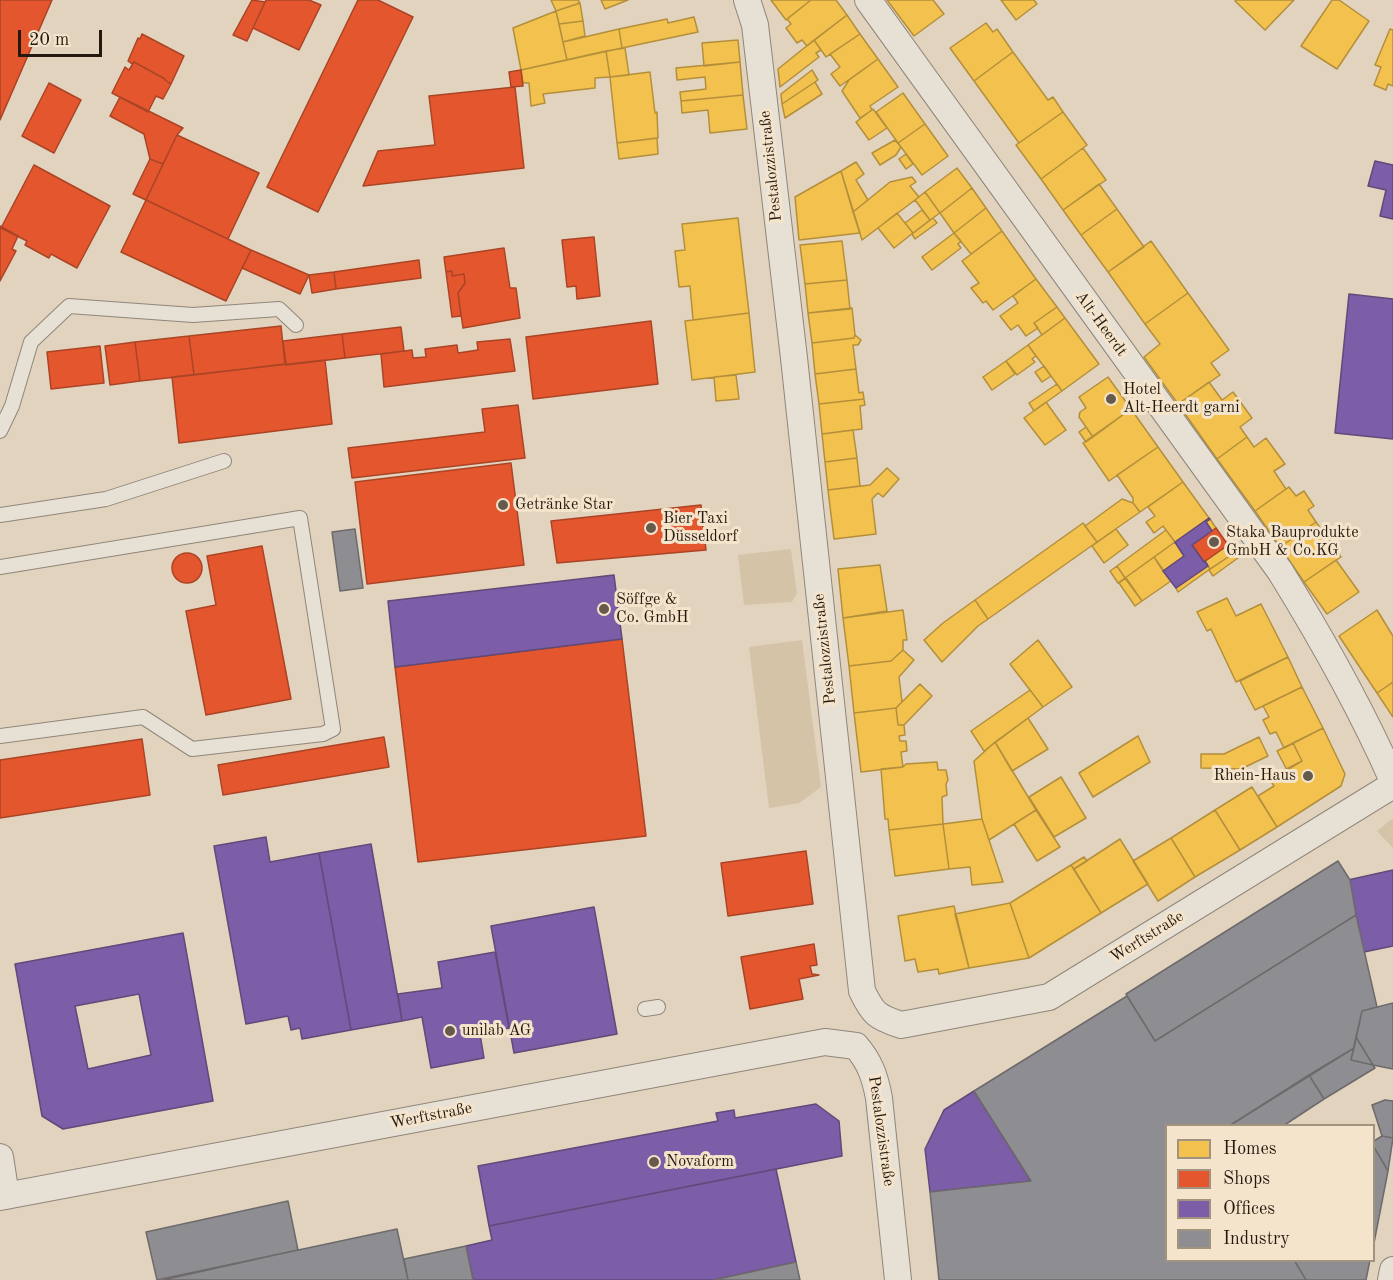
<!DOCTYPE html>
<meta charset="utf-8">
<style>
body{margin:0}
#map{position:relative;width:1393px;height:1280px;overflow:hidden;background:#e1d3be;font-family:"Old Standard TT",serif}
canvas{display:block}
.legend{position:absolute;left:1165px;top:1124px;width:210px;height:138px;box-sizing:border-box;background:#f5e4cc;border:2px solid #a19380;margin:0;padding:8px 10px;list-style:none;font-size:18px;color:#24190f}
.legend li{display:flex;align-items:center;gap:12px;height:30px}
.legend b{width:30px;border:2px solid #a19380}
.scale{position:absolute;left:18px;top:30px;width:84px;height:27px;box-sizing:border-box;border:3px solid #24190f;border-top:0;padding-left:8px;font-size:18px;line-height:21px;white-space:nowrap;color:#24190f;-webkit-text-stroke:4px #f5e4cc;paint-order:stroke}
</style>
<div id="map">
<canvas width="1393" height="1280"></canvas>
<ul class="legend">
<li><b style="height:16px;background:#f2c14e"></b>Homes</li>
<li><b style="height:16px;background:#e4572e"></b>Shops</li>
<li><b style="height:16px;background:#7b5ea7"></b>Offices</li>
<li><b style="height:16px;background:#8d8d92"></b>Industry</li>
</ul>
<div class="scale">20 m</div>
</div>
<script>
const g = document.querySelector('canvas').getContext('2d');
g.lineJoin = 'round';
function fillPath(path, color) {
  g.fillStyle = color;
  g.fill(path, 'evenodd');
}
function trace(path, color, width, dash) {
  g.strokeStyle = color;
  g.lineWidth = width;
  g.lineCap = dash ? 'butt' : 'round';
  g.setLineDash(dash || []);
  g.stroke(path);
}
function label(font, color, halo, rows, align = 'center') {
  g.font = font + ' "Old Standard TT",serif';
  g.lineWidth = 6;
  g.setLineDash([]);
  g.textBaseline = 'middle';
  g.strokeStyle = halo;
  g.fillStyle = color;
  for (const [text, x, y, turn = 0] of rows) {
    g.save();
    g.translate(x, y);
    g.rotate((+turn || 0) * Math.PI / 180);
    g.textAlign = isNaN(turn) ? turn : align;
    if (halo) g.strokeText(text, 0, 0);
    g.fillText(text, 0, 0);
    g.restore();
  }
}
const green = new Path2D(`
 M791,549l6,44 -5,9 -48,3 -6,-50z
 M802,640l19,147 -22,16 -30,5 -20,-161z
 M1393,818v30l-16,-17z`);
const homes = new Path2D(`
 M551,0h27l2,3 -24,8z
 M601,0h27l-23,9z
 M771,0h40l-25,20z
 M811,0h25l11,15 -40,31 -5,-6 -5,3 -11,-15 5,-4 -4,-5z
 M887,0h46l11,14 -30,22z
 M1001,0h33l3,4 -21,16z
 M1236,0h58l-29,30 -30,-29z
 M1332,0h7l30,21 -32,48 -36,-23z
 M580,3l3,18 -24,3 -3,-13z
 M556,11l11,49 -46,10 -8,-42z
 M847,15l13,19 -34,23 -12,-17z
 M694,17l4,15 -76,16 -3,-19 48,-10 1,4z
 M583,21l2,15 -22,6 -4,-18z
 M986,23l7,9 4,-3 16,23 -39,29 -24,-33z
 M619,29l3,19 -55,12 -4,-18z
 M1390,29l3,1v56l-5,-2 -2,6 -12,-5 7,-18 -6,-2z
 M860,34l18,25 -38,27 -9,-12 9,-7 -10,-13z
 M738,40l2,22 -36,4 -2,-23z
 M814,40l7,10 -5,3 3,4 -39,30 -2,-18z
 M625,48l4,27 -19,2 -4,-26z
 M606,51l4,26 -15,1v10l-52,6 2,9 -14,3 -2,-23h-6l-2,-13z
 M1013,52l35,48 5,-3 10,15 -44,31 -45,-62z
 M878,59l20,28 -28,19 2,4 -12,8 -18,-27 7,-11z
 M740,62l3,33 -62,6 -1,-9 26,-3 -1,-12 -28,3 -1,-12z
 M812,70l6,10 -36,24 -1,-10z
 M650,72l5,41 2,-1 1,26 -41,5 -7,-66z
 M815,82l7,12 -37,24 -3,-14z
 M903,93l22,31 -27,19 -22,-31z
 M743,95l4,34 -37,4 -2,-23 -26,3 -1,-12z
 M873,109l14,19 -18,12 -13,-18z
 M1063,112l24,33 -46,34 -25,-34z
 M925,124l23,32 -26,19 -24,-32z
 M657,138l1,16 -39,5 -2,-16z
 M895,140l6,7 -5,8 -16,10 -8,-12z
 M1083,148l23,32 -43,30 -22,-31z
 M906,154l7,10 -7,5 -7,-10z
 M856,162l8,12 -8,6 12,20 -15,12 -12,-41z
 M957,168l15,20 -32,25 -15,-21z
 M841,171l19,62 -61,7 -4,-43z
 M912,177l4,5 -6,4 9,11 -57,43 -9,-28 37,-30z
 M1099,184l18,25 -36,26 -18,-25z
 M972,188l14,20 -32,25 -14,-20z
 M925,192l15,21 -10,7 -15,-20z
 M986,208l16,23 -31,23 -17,-21z
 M1117,209l27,38 -36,25 -27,-37z
 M922,210l8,10 -17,13 -8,-10z
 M897,213l16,20 -19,15 -16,-20z
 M738,218l11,95 -56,7 -3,-34 -11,1 -4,-36 10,-1 -3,-26z
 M933,218l4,5 -22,16 -3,-5z
 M1002,231l34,48 -43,31 -7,-9 -3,2 -12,-15 8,-5 -17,-22z
 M954,233l7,8 -3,3 3,4 -29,22 -10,-13z
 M842,241l5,39 -42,4 -5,-39z
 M1151,241l37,52 -43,31 -37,-52z
 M1036,279l21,28 -23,16 4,5 -12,8 -8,-11 -7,5 -11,-14 18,-13 -5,-7z
 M847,280l3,29 -42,4 -3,-29z
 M1188,293l41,57 -18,13 9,12 -42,29 -34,-47 16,-13 -15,-20z
 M1057,307l8,11 -23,17 -8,-12z
 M852,308l3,27 -1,3 -42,5 -4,-30z
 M749,313l6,59 -63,8 -7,-59z
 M1065,318l34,46 -37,27 -34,-46z
 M855,335l6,5 -3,5h-5l3,24 -41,5 -3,-31 42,-5z
 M1028,345l8,11 -4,3 3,3 -18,13 -11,-14z
 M1006,361l9,13 -23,16 -9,-13z
 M1044,366l7,10 -9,6 -7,-10z
 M856,369l3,24 4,-1 1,7 -45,5 -4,-30z
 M736,375l3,24 -23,2 -2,-24z
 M1108,377l23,32 -38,28 -14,-20 1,-5 6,-4 -7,-11z
 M1209,382l13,18 11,-8 19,26 -12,9 7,10 -30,22 -39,-55z
 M1057,384l5,7 -28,20 -5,-8z
 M864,399l1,6 -5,1 2,23 -40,5 -3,-30z
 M1046,402l20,28 -21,15 -21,-27z
 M1131,409l27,38 -49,34 -26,-38z
 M1086,427l7,10 -7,5 -7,-10z
 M853,430l4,28 -32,4 -3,-28z
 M1247,437l7,10 12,-9 19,26 -11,7 12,18 -31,22 -38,-52z
 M1158,447l25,35 -43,30 -7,-9v-5l-16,-23z
 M857,458l3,28 -32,4 -3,-28z
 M887,468l12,11 -16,18 -5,-4 -6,6 4,35 -42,5 -6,-49 42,-5z
 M1183,482l26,36 -34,24 -12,-16 -9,7 -8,-11 9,-6 -7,-9z
 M1289,487l7,9 8,-5 10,15 -6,4 8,12 -36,25 -25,-36z
 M1122,499l11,4 7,9 -43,30 -12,-16z
 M1210,519l6,9 -4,3 -6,-9z
 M1316,522l25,35 -37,25 -24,-35z
 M1083,523l14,19 -109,77 -13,-19z
 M1116,529l12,16 -24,18 -12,-17z
 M1166,530l9,12 -50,36 -8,-12z
 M1175,542l9,14 -21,15 -9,-14z
 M1228,545l6,8 -24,16 -5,-8z
 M1234,553l4,5 -25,18 -4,-6z
 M1154,557l17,24 -29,20 -17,-23z
 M1336,560l23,32 -32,22 -23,-32z
 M880,565l7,46 -44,7 -5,-49z
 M1117,566l8,12 -7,5 -8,-12z
 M1208,566l2,3 -32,23 -2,-4z
 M1126,578l16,23 -7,5 -16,-23z
 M1227,598l9,18 25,-12 27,53 -52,25 -25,-53 -4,2 -10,-19z
 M975,600l13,19 -10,7 -36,36 -18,-22 19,-17z
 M903,610l4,30h-4v10l-12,11 -42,5 -6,-48z
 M1377,610l16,26v46l-16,11 -38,-57z
 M1038,640l34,47 -29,20 -33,-43z
 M903,650l11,10 -15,17 3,25 -6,6 -42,5 -5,-47 42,-5z
 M1288,657l14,30 -47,23 -15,-29z
 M1393,682v35l-16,-24z
 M920,684l12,12 -28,29h-6l-2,-17z
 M1302,687l21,41 -39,20 -8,-16 -6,2 -7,-14 6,-3 -6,-11z
 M1030,690l13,17 -59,44 -13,-20z
 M896,708l2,17h6l1,10 -6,1 1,5h6l1,10 -6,1 2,15 -42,5 -7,-59z
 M1028,718l20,31 -36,22 -17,-29z
 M1323,728l22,46 -4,12 -64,41 -19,-31 16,-10 -5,-8 33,-17 -9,-18z
 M1138,736l12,26 -57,35 -14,-24z
 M1259,737l9,19 -27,13 -40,-1v-14h23z
 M995,742l41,68 -47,30 -7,-21 -8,-58z
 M1293,743l9,18 -15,9 -10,-19z
 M937,762l1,8h8l2,10 -2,4 1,11 -5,2 1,27 -54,6 -1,-11h-3l-4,-50 22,-2 3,-3z
 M1061,777l25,41 -32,19 -25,-40z
 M1252,787l25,40 -37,23 -25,-40z
 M1036,810l24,37 -23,14 -23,-37z
 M1215,810l25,40 -45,27 -24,-39z
 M982,819l21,63 -31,3 -2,-18 -21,2 -6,-45z
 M943,824l6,45 -54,7 -6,-46z
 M1171,838l24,39 -37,24 -25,-40z
 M1120,839l28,45 -47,29 -27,-44z
 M1084,857l3,4 -13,8 -3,-4z
 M1071,865l30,48 -72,45 -19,-55z
 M1010,903l19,55 -60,10 -14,-54z
 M954,906l15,62 -30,6 -1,-5 -20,3 -3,-13 -10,2 -7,-45z`);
const shops = new Path2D(`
 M0,0h52l-52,120z
 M252,0l13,2 -18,39 -14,-6z
 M266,0h43l12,5 -22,45 -46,-22z
 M358,0h20l35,17 -95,195 -51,-25z
 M142,34l42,22 -13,28 -6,-4v-1l-31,-17 -2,2 -4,-3 10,-23 2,1z
 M134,62l31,17v1l6,4 -8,15 -7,-3 -8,16 -36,-19 13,-26 4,3z
 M521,70l2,16 -12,1 -2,-15z
 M49,83l32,17 -27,53 -32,-17z
 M515,87l9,81 -161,18 15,-35 57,-6 -6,-49z
 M120,97l63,31 -6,7 -14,29 -13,-5 -6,-25 -34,-18z
 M177,135l82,38 -31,66 -82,-39z
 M150,159l13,5 -17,36 -13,-6z
 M34,165l76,41 -33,62 -26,-14 -2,4 -24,-13 2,-4 -26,-13z
 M146,200l105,50 -25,51 -105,-49z
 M0,226l18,10 -6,13 4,2 -16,30z
 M594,237l6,59 -23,3 -1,-13 -9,1 -5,-47z
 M504,248l6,40h6l4,30 -57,10 -5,-35 7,-10 -1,-9 -12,2v-5l-6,1 -2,-15z
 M251,250l58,25 -9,19 -58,-26z
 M419,260l2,18 -85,11 -2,-17z
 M452,271v5l12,-2 1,9 -7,10 3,23 -9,1 -6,-45z
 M334,272l2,17 -24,4 -3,-18z
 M651,321l7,63 -125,15 -7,-62z
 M281,326l4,38 -91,11 -5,-39z
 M401,327l3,24 -59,7 -3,-24z
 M342,334l3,24 -59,7 -3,-24z
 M189,336l5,39 -54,6 -5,-39z
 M510,339l5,32 -131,16 -3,-33 31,-4 1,8 13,-1 -1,-8 32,-4 1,8 20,-3 -1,-8z
 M135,342l5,39 -30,4 -5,-39z
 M100,346l4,37 -53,6 -4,-37z
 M325,360l7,64 -153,19 -7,-66z
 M518,405l7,53 -173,20 -4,-30 137,-16 -3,-23z
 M511,463l13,102 -157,19 -12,-102z
 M701,505l5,45 -149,13 -6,-42z
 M1216,528l12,17 -24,17 -12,-17z
 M262,546l29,153 -85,16 -20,-104 30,-6 -9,-49z
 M172 568a15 15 0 1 1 30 0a15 15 0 1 1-30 0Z
 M622,639l24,197 -228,26 -23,-195z
 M384,737l5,30 -166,28 -5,-30z
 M142,739l8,56 -150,23v-58z
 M806,851l7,53 -85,12 -7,-53z
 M814,944l3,21 -7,1 2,8 7,1 -20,4 4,20 -53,10 -9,-52z`);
const offices = new Path2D(`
 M1375,161l18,4v54l-13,-3 6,-26 -18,-4z
 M1349,294l44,5v140l-58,-6z
 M1209,518l1,1 -4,3 6,9 -20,14 12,17 1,-1 3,5 -32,22 -13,-17 21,-15 -9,-14z
 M614,575l8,64 -227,28 -7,-66z
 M266,837l4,25 49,-9 32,177 -49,9 -2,-11 -9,2 -3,-14 -42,8 -32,-178z
 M371,844l31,177 -51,9 -32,-177z
 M1393,870v76l-29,6 -16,-72z
 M594,907l23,127 -103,19 -23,-127z
 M183,933l30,168 -150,28 -21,-13 -27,-152zM139,994l12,61 -63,14 -13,-63z
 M495,952l14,76 -29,6 4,24 -53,10 -9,-51 -20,4 -4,-27 44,-6 -4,-26z
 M974,1091l57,90 -101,11 -5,-43 19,-39z
 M816,1104l23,17 3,35 -353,70 -11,-60 240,-45 -2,-8 18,-3 1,8z
 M776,1169l20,93 -82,18h-241l-7,-34 26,-6 -3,-14z`);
const industry = new Path2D(`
 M355,529l8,59 -23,3 -8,-59z
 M1338,861l12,19 6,35 -201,126 -29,-47z
 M1356,915l21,92 -15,4 -8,37 -125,78h-63v134h128l12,20h-367l-9,-88 101,-11 -57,-90 153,-95 28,45z
 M1393,1003v66l-20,-4 -17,-28 6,-26z
 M1356,1037l17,28 -22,-5z
 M1354,1048l-3,12 22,5 2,3 -51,31 -15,-24z
 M1309,1075l15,24 -41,27h-54z
 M1385,1100l8,1v37l-11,-2 -10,-31z
 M1382,1136l11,2 -5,33 -14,-24v-6z
 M1374,1147l14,24 -14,72z
 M288,1201l10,49 -141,30 -11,-48z
 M397,1229l11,51h-245l112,-25z
 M466,1246l7,34h-65l-4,-21z
 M1294,1260h76l-4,20h-60z
 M796,1262l4,18h-86z`);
const lane = new Path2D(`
 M0,431l12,-25 19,-64 38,-36 124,9 86,-6 17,16
 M0,515l106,-16 118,-38
 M0,567l300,-49 33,211 -10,5 -131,15 -49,-32 -143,19
 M645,1009l13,-2`);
const street = new Path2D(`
 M747,0l8,25 39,333 68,633c11,23 15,26 39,34l148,-28 344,-212
 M868,0l412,571c42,68 81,137 113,210
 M856,1046c14,16 19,31 23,52l19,182
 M0,1157l6,39
 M0,1197l825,-155 31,4
 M1391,1280l2,-10`);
const markers = [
 [1111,399,6,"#665a4c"],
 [503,505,6,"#665a4c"],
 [651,528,6,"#665a4c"],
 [1214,542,6,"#665a4c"],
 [604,609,6,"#665a4c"],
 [1308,776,6,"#665a4c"],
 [450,1031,6,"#665a4c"],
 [654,1162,6,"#665a4c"]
];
const streetNames = [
 ["Pestalozzistraße",771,166,-96],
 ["Alt-Heerdt",1101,324,54],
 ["Pestalozzistraße",825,649,-96],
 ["Werftstraße",1147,937,-32],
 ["Werftstraße",431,1116,-11],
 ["Pestalozzistraße",881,1131,82]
];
const poiNames = [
 ["Hotel",1123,390],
 ["Alt-Heerdt garni",1123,408],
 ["Getränke Star",515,505],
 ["Bier Taxi",663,519],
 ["Düsseldorf",663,537],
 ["Staka Bauprodukte",1226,533],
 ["GmbH & Co.KG",1226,551],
 ["Söffge &",616,600],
 ["Co. GmbH",616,618],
 ["Rhein-Haus",1296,776,"right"],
 ["unilab AG",462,1031],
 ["Novaform",666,1162]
];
fillPath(green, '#d5c3a7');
fillPath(homes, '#f2c14e');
trace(homes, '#b48f3b', 1.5);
fillPath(shops, '#e4572e');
trace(shops, '#aa4425', 1.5);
fillPath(offices, '#7b5ea7');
trace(offices, '#614979', 1.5);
fillPath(industry, '#8d8d92');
trace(industry, '#6e6a6b', 1.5);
trace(lane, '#908679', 16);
trace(street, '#908679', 28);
trace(lane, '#e7e0d5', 14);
trace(street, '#e7e0d5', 26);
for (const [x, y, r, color] of markers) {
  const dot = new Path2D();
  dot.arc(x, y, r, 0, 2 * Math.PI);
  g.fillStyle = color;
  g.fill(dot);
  trace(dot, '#f5e4cc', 2);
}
label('16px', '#24190f', '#f5e4cc', streetNames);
label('16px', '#24190f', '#f5e4cc', poiNames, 'left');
</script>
